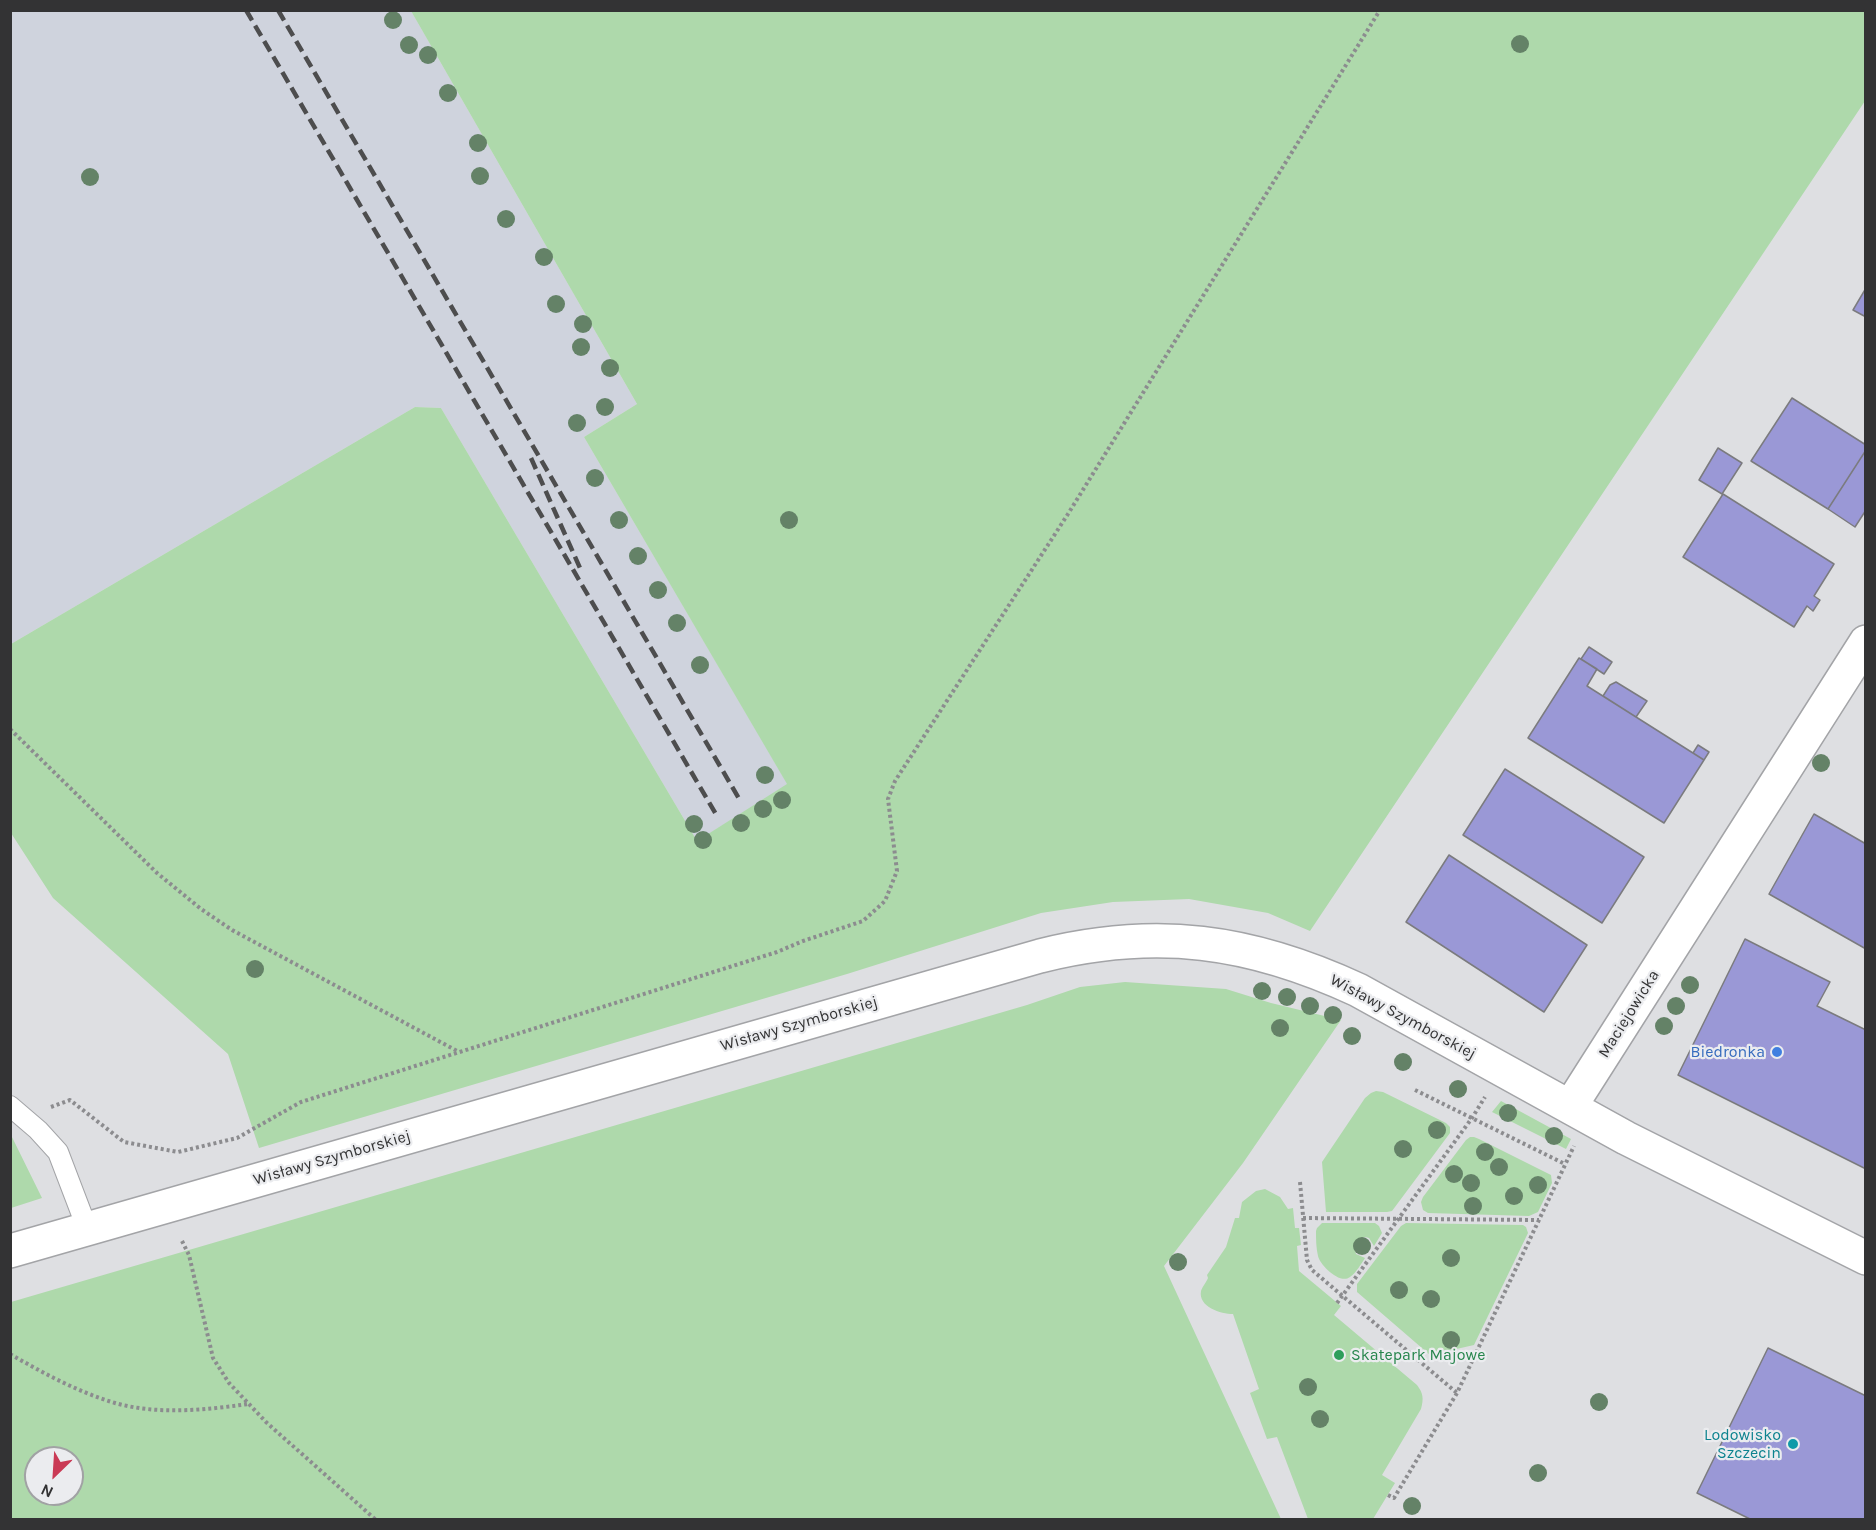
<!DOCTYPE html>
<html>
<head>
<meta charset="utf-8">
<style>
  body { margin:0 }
  #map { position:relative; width:1876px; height:1530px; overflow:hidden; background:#dedfe2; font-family:Karla,sans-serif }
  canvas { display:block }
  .frame { position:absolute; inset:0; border:12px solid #333334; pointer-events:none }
  .north { position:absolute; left:24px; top:1446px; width:60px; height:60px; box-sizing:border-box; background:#ebecef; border:2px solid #a1a2a4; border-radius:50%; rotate:205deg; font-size:16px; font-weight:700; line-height:24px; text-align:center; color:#333334 }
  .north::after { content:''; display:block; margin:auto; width:21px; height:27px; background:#ca3a55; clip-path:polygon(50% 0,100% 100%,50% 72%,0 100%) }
</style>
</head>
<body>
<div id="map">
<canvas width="1876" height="1530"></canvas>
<div class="frame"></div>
<div class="north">N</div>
</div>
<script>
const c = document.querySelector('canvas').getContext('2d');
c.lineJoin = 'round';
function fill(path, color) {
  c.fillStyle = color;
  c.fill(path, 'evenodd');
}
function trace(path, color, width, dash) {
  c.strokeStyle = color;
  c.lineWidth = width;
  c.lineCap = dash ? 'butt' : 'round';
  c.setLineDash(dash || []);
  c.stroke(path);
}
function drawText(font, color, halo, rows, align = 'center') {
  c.font = font + ' Karla,sans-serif';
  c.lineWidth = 4.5;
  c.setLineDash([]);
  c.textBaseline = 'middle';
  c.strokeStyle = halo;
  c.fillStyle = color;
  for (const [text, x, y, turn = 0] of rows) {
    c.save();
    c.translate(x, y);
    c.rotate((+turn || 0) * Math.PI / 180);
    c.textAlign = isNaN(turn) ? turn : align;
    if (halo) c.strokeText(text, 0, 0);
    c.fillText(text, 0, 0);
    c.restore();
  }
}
const built = new Path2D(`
  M 10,11 L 411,11 L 637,404 L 584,437 L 788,785 L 697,841 L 441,408 L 415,407 L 11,644 Z`);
const green = new Path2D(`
  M 411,11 L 1865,11 L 1865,101 L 1310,931 L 1268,913 L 1189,899 L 1113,902 L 1041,913 L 847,974 L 259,1148 L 228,1054 L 53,898 L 11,833 L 11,644 L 415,407 L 441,408 L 697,841 L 787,784 L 584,437 L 637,404 Z
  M 1125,982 L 1226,989 L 1271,1003 L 1341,1020 L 1243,1163 L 1164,1266 L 1281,1519 L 11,1519 L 11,1302 L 1027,1005 L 1080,987 ZM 36,1458 L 72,1458 L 72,1494 L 36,1494 Z
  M 1376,1091 L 1383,1092 L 1446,1123 L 1450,1127 L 1450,1133 L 1392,1211 L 1387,1212 L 1326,1212 L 1322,1162 L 1365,1098 L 1371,1093 Z
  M 1501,1101 L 1571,1139 L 1566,1149 L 1492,1112 Z
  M 10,1133 L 42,1198 L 11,1208 L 10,1208 Z
  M 1470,1137 L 1474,1137 L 1479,1139 L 1551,1175 L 1552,1183 L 1538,1212 L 1529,1216 L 1428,1213 L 1423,1210 L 1421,1202 L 1423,1197 L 1466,1140 Z
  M 1265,1189 L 1280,1197 L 1288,1209 L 1293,1208 L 1295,1228 L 1299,1228 L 1301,1245 L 1297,1246 L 1299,1271 L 1341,1306 L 1334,1315 L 1417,1385 C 1423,1393 1424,1398 1421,1409 L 1382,1475 L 1395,1483 L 1373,1519 L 1308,1519 L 1277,1437 L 1267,1439 L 1250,1393 L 1259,1389 L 1233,1314 C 1221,1314 1198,1307 1201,1291 C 1202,1287 1207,1281 1208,1278 L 1207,1275 L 1226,1247 L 1235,1218 L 1239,1218 L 1242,1202 L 1256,1191 Z
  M 1322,1223 L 1375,1223 L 1379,1226 L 1382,1233 L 1374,1246 L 1369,1238 L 1365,1237 L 1356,1241 L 1354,1247 L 1356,1254 L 1365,1258 C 1361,1264 1356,1273 1350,1277 C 1340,1285 1320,1265 1318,1256 C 1316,1248 1316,1239 1316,1231 L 1317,1228 Z
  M 1406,1223 L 1523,1225 L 1526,1227 L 1528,1233 L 1474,1345 L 1430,1355 L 1357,1292 L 1357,1284 L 1401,1226 Z`);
const building = new Path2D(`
  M 1866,288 L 1866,317 L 1853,310 Z
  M 1792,398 L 1866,445 L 1866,450 L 1828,509 L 1751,461 Z
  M 1718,448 L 1742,463 L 1722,494 L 1699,480 Z
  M 1866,450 L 1866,510 L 1855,527 L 1828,509 Z
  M 1723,494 L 1834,564 L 1814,596 L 1820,600 L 1813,611 L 1807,606 L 1794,627 L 1683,557 Z
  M 1589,647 L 1612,662 L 1604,674 L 1581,659 Z
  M 1579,658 L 1597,669 L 1587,686 L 1704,760 L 1664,823 L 1528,738 Z
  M 1616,682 L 1647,701 L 1636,717 L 1603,696 L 1610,685 Z
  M 1698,745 L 1709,752 L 1704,760 L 1693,753 Z
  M 1505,769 L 1644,857 L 1602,923 L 1463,835 Z
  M 1814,814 L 1866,844 L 1866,949 L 1769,894 Z
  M 1449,855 L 1587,945 L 1544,1012 L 1406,922 Z
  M 1745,939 L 1830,982 L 1817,1006 L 1866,1030 L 1866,1169 L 1678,1075 Z
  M 1768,1348 L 1866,1396 L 1866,1520 L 1752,1520 L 1697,1493 Z`);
const path = new Path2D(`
  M 10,729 L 157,873 L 201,909 L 232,930 L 459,1052
  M 1415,1090 L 1565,1164
  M 51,1107 L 70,1100 L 124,1142 L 178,1152 L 237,1138 L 301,1102 L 777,952 L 803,941 L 863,921 L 885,901 L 897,871 L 888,799 L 895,781 L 1068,514 L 1380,10
  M 1300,1182 L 1307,1260 L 1312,1270 L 1457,1393
  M 1303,1218 L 1539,1220
  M 182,1241 L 189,1255 L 213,1358 L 229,1383 L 266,1422 L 376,1520
  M 1337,1303 L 1472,1118 L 1485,1097
  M 10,1354 C 43,1373 78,1392 115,1403 C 157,1415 206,1410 248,1404
  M 1388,1495 L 1394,1498 L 1457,1393 L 1574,1146`);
const lane = new Path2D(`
  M 10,1106 L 38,1130 L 58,1152 L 87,1228`);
const street = new Path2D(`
  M 1570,1107 L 1866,642
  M 10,1251 L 1040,956 C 1156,927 1250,940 1358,990 L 1626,1138 L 1866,1258`);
const rail = new Path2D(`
  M 246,10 L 717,816
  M 278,10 L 741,802
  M 531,458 L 580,568`);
const trees = [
  [393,20],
  [1520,44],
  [409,45],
  [428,55],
  [448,93],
  [478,143],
  [480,176],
  [90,177],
  [506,219],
  [544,257],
  [556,304],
  [583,324],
  [581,347],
  [610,368],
  [605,407],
  [577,423],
  [595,478],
  [619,520],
  [789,520],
  [638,556],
  [658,590],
  [677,623],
  [700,665],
  [1821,763],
  [765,775],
  [782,800],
  [763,809],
  [741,823],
  [694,824],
  [703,840],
  [255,969],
  [1690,985],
  [1262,991],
  [1287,997],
  [1310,1006],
  [1676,1006],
  [1333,1015],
  [1664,1026],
  [1280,1028],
  [1352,1036],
  [1403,1062],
  [1458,1089],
  [1508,1113],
  [1437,1130],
  [1554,1136],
  [1403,1149],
  [1485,1152],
  [1499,1167],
  [1454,1174],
  [1471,1183],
  [1538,1185],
  [1514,1196],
  [1473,1206],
  [1362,1246],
  [1451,1258],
  [1178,1262],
  [1399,1290],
  [1431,1299],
  [1451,1340],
  [1308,1387],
  [1599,1402],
  [1320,1419],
  [1538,1473],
  [1412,1506]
];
const markers = [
  [1777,1052,6,"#3f7fe0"],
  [1339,1355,6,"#2e9e5b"],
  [1793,1444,6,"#0f9aa8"]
];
const streetNames = [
  ["Maciejowicka",1629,1014,-58],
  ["Wisławy Szymborskiej",1403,1017,28],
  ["Wisławy Szymborskiej",799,1024,-16],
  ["Wisławy Szymborskiej",332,1158,-16]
];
const shopNames = [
  ["Biedronka",1765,1052]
];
const leisureNames = [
  ["Skatepark Majowe",1351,1355]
];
const cultureNames = [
  ["Lodowisko",1781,1435],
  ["Szczecin",1781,1453]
];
fill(built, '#cfd3dd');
fill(green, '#aed9ab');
fill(building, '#9a98d6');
trace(building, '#7b7b7e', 1.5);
trace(lane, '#a3a4a7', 22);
trace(street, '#a3a4a7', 36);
trace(path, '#8c8c8f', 4, [3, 3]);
trace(lane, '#fff', 20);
trace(street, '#fff', 33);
trace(rail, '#4d4d4e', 4.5, [12, 6]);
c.fillStyle = '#648267';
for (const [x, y] of trees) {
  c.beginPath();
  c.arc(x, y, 9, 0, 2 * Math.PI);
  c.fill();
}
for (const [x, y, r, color] of markers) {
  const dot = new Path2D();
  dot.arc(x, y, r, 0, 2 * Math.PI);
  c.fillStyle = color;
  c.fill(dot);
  trace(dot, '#ebecef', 2);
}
drawText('16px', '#333334', '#ebecef', streetNames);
drawText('16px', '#366cbe', '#ebecef', shopNames, 'right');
drawText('16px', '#27864d', '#ebecef', leisureNames, 'left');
drawText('16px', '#0d838f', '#ebecef', cultureNames, 'right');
</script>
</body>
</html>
